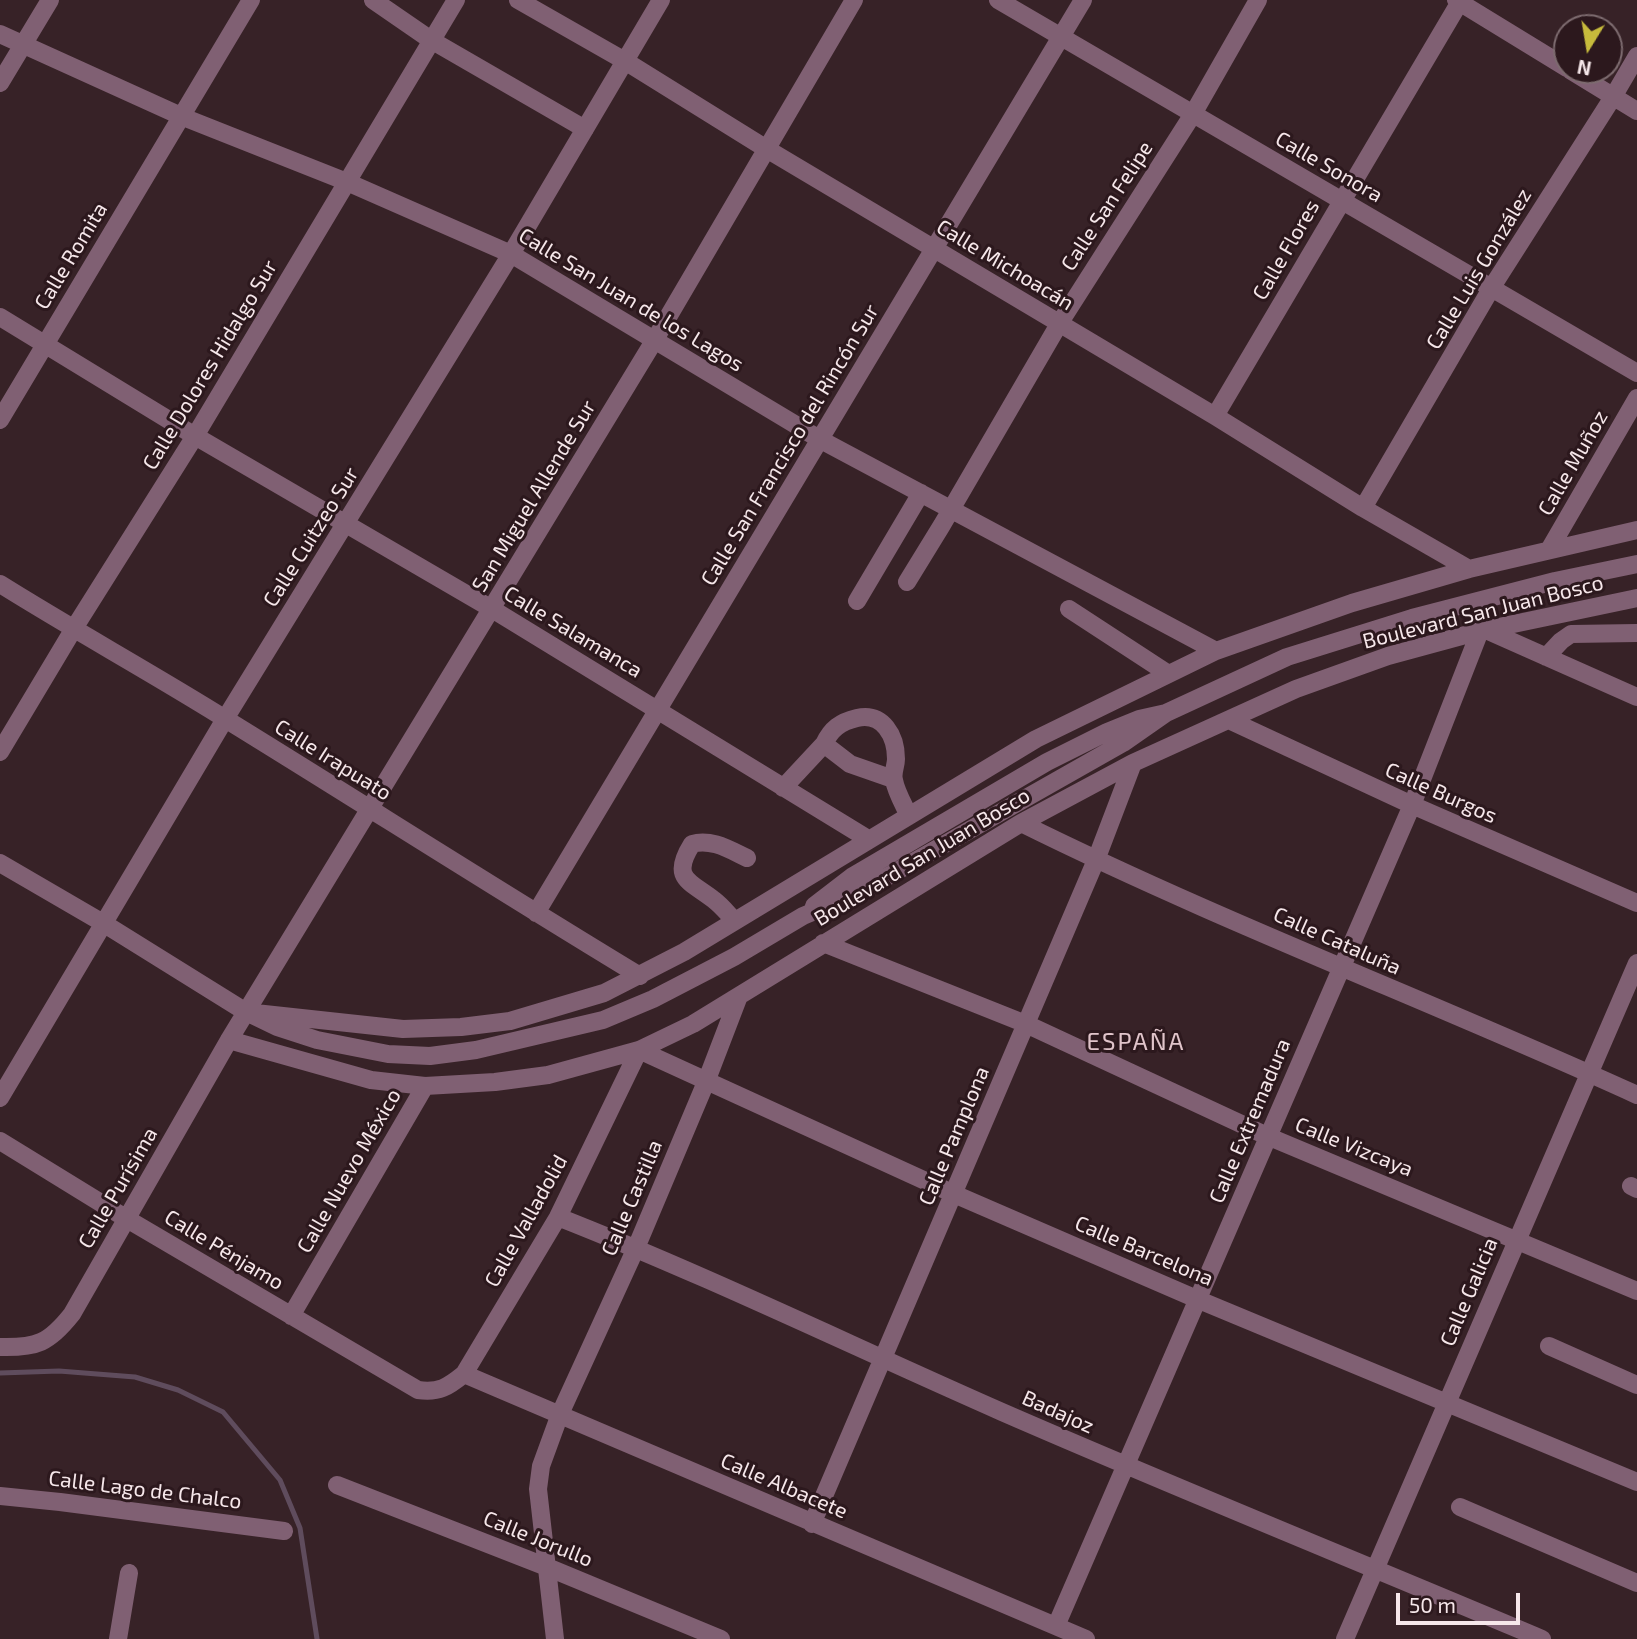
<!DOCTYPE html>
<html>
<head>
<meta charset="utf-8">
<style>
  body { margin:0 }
  #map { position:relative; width:1637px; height:1639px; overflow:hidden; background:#372227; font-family:"Exo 2",sans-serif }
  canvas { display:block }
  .north { position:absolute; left:1553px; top:14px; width:70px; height:70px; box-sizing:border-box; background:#2c181d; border:2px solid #7d6b6f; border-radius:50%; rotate:191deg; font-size:19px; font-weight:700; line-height:28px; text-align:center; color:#f6e7ea }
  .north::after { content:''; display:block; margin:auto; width:24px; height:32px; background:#c7bb3c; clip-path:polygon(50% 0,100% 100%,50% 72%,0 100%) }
  .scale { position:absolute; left:1396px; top:1593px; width:124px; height:32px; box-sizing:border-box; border:4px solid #f6e7ea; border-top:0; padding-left:9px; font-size:21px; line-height:24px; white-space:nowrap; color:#f6e7ea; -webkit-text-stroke:5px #2c181d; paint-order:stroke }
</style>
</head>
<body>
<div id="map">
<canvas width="1637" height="1639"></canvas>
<div class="north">N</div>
<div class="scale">50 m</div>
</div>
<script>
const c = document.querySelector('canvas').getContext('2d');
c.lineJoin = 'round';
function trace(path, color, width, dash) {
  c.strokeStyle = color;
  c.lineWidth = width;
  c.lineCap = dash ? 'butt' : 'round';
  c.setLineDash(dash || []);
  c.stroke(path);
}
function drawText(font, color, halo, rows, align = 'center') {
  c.font = font + ' "Exo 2",sans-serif';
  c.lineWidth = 6;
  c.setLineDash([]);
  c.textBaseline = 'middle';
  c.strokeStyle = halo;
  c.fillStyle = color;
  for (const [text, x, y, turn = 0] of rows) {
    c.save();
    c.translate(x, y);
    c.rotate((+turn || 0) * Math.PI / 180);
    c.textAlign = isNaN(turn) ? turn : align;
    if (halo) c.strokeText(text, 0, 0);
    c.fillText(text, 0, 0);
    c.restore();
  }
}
const stream = new Path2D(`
  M 0,1373 L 59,1371 L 135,1377 L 178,1390 L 223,1412 L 280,1480 L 300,1528 L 317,1639`);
const minor = new Path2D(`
  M 373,0 L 431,40 L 585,129
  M 518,0 L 625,61 L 765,148 L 1215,416 L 1363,508 L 1469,569
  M 998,0 L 1637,373
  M 1456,0 L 1567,68
  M 0,34 L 183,117 L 347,182 L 511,254 L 821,440 L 1216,651
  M 1570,70 L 1637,111
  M 0,83 L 50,0
  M 0,317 L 195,436 L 492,609 L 868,839
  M 1215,416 L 1461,0
  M 0,420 L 251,0
  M 1363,508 L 1492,287 L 1613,97 L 1637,56
  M 1549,550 L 1637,398
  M 907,582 L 942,525 L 1059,324 L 1193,114 L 1258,0
  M 0,584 C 75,631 152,673 227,720 C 365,805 501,892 640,976
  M 857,601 L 921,493
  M 1069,609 L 1167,673
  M 1486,630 L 1637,697
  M 1546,657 L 1561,641 L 1571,634 L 1637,633
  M 1229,720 L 1412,805 L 1637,903
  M 0,752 L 73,630 L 195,436 L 456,0
  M 893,779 L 850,764 L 824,744 C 831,729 840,722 857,718 C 883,712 896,736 896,759 C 896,766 892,773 894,780 C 896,792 904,805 909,816
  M 783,788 L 824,744
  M 1021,823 C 1223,923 1433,1002 1637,1095
  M 0,863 L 103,923 L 246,1012 L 277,1027 L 317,1040 L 388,1054 L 430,1056 L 476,1050 L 603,1020 L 653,999 L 734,957 L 803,916 L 862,891 L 1123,743 L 1166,713
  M 814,906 L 853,876 L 1047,762 L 1107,732 L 1139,719 L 1166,713 L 1287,657 L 1412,618 L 1555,581 L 1637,564
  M 536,913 L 1083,0
  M 734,920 C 728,914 722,906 714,900 C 690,881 670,879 692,844 C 711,838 730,850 747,858
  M 823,943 L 1026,1024 L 1267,1136 L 1637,1291
  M 246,1012 L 403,1029 L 461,1027 L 510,1021 L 604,993 L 684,952 L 1036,739 L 1216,651 L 1352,603 L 1469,569 L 1637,530
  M 229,1040 L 371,1080 L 425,1086 L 495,1082 L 548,1075 L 639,1050 L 693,1024 L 1021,823 L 1133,763 L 1296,689 L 1388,656 L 1480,631 L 1637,598
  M 0,1098 L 225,719 L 511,254 L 661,0
  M 0,1141 L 127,1219 L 418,1390 C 439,1393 448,1387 464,1374 L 558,1217 L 639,1050 L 954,1194 L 1199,1300 L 1637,1482
  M 1631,1186 L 1637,1189
  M 558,1217 C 708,1276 854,1347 1002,1412 C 1181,1490 1362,1563 1542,1639
  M 291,1316 L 425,1086
  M 1549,1346 L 1637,1385
  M 0,1347 C 37,1348 49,1343 72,1314 L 229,1040 L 654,341 L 854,0
  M 464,1374 L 1086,1639
  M 337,1485 L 547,1567 L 721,1639
  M 0,1496 L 60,1502 L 284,1531
  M 1460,1507 L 1637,1583
  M 812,1524 L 1096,860 L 1133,763
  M 1056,1626 L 1412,805 L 1480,631
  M 118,1639 L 129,1573
  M 555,1639 L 538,1489 L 541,1466 L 560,1414 L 636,1248 L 706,1082 L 739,996
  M 1345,1639 L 1637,963`);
const streetNames = [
  ["Calle Sonora",1329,167,30],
  ["Calle San Felipe",1107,206,-57],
  ["Calle Flores",1286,250,-60],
  ["Calle Romita",71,256,-59],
  ["Calle Michoacán",1005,265,31],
  ["Calle Luis González",1479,269,-59],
  ["Calle San Juan de los Lagos",631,300,31],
  ["Calle Dolores Hidalgo Sur",210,365,-59],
  ["Calle San Francisco del Rincón Sur",790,445,-59],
  ["Calle Muñoz",1573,463,-60],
  ["San Miguel Allende Sur",534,496,-59],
  ["Calle Cuitzeo Sur",311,537,-58],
  ["Boulevard San Juan Bosco",1483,612,-14],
  ["Calle Salamanca",573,632,31],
  ["Calle Irapuato",333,760,32],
  ["Calle Burgos",1441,793,24],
  ["Boulevard San Juan Bosco",922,857,-31],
  ["Calle Cataluña",1337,941,24],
  ["Calle Extremadura",1250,1121,-67],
  ["Calle Pamplona",954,1136,-67],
  ["Calle Vizcaya",1354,1147,22],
  ["Calle Nuevo México",349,1171,-60],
  ["Calle Purísima",118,1188,-60],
  ["Calle Castilla",632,1198,-67],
  ["Calle Valladolid",526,1221,-61],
  ["Calle Pénjamo",224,1250,31],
  ["Calle Barcelona",1144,1251,23],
  ["Calle Galicia",1469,1292,-67],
  ["Badajoz",1058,1412,24],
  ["Calle Albacete",784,1486,23],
  ["Calle Lago de Chalco",145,1490,7],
  ["Calle Jorullo",538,1539,22]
];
const quarterNames = [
  ["ESPAÑA",1136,1042]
];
trace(stream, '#5f4c5d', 5);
trace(minor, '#806073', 18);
drawText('21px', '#f6e7ea', '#2c181d', streetNames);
c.letterSpacing = '2px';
drawText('24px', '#e0c4ca', '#2c181d', quarterNames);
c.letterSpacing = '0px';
</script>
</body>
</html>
